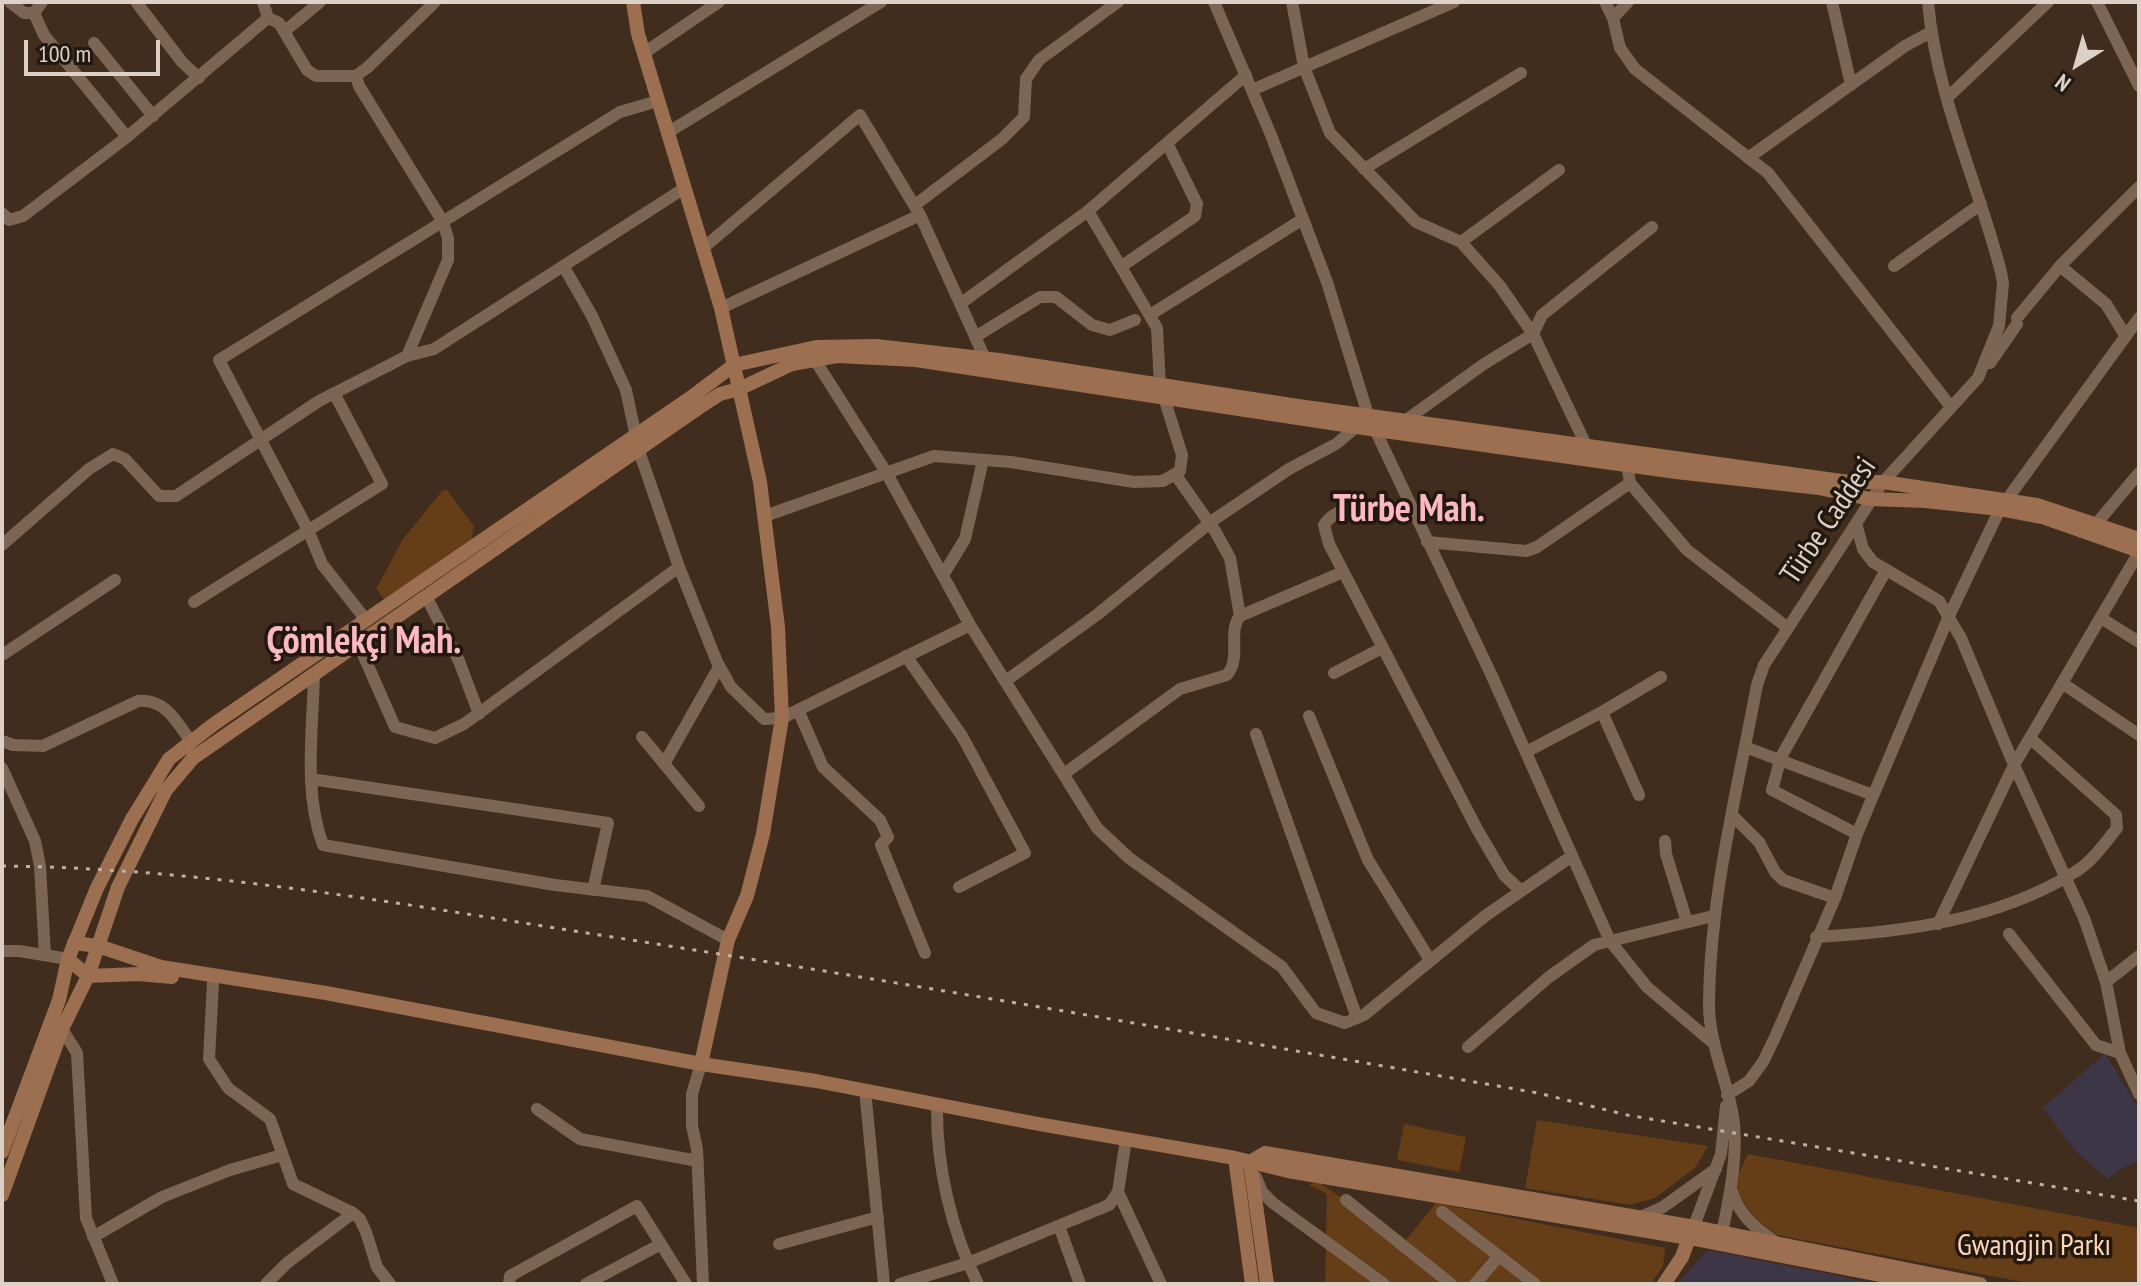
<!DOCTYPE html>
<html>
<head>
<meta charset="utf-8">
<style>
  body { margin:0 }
  #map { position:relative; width:2141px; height:1286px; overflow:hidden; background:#412d1d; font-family:"PT Sans Narrow",sans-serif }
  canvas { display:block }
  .frame { position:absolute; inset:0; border:4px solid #ddd0c6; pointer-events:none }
  .north { position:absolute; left:2037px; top:24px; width:80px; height:80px; -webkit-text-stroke:6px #211810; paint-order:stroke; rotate:217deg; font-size:22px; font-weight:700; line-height:32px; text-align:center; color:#ddd0c6 }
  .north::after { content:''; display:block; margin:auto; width:28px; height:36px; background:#ddd0c6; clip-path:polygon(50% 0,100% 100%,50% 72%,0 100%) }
  .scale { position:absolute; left:24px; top:40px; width:136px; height:36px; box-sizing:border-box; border:4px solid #ddd0c6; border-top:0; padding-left:10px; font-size:24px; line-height:28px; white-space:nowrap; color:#ddd0c6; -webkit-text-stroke:6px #211810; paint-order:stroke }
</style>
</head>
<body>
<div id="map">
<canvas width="2141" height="1286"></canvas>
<div class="frame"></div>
<div class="north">N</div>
<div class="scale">100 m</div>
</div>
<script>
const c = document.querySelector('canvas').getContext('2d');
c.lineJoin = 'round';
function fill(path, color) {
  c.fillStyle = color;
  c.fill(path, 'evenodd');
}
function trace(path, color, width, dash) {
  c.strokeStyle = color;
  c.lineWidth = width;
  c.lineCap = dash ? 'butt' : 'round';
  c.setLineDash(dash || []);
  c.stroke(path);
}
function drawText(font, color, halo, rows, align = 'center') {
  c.font = font + ' "PT Sans Narrow",sans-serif';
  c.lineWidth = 7;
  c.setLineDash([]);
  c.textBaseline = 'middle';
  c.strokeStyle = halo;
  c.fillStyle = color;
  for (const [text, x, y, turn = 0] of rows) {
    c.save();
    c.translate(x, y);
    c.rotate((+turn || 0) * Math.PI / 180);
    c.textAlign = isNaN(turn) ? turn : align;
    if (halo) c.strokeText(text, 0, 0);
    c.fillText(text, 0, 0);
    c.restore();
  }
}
const commercial = new Path2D(`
  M 2105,1053 L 2139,1109 L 2139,1161 L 2124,1167 L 2108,1179 L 2075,1151 L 2043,1108 Z
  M 1707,1250 L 1829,1274 L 1873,1284 L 1677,1284 Z`);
const green = new Path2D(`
  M 447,490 L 474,526 L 471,541 L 385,600 L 376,589 L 403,539 L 442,491 Z
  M 1537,1120 L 1708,1146 L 1695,1168 L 1655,1198 L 1630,1205 L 1525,1188 Z
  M 1404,1124 L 1466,1137 L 1459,1172 L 1397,1160 Z
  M 1748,1154 L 2139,1228 L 2139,1284 L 2034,1284 L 1777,1235 C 1761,1223 1738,1207 1737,1185 C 1736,1176 1744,1163 1748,1154 Z
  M 1317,1181 L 1405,1241 L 1436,1203 L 1665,1248 L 1663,1266 L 1651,1284 L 1325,1284 L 1327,1194 L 1309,1185 Z`);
const minor = new Path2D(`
  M 10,2 L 24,13 L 34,13
  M 42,2 L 34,13 L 44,35 L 127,137
  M 263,2 L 268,18
  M 1214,2 L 1271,135 L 1327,282 L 1368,415 L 1491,674 L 1610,941 L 1647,987 L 1713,1043
  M 1292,2 L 1304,67 L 1330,133 L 1416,222 L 1461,242 L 1500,286 L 1533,334 L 1586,445
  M 1605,2 L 1613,18 L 1620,48 L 1635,69 L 1768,173 L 1951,407
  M 1832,2 L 1851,85
  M 2097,2 L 2139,86
  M 137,3 L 182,62 L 199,78
  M 1613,18 L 1628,2
  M 285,31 L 320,2
  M 94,43 L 153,116
  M 644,53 L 719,2
  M 356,76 L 359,86 L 443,222 L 448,238 L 448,260 L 407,356
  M 1252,90 L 1454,2
  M 1947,98 L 2048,2
  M 667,133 L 881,2
  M 1748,158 L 1905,46 L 1931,32
  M 1364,169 L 1521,73
  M 915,205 L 1002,139 L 1024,117 L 1026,79 L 1039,60 L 1118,2
  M 2,213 L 9,220 L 23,216 L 127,137 L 268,18 L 279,23 L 307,70 L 316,76 L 356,76 L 368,67 L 435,2
  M 1461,242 L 1559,170
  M 702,249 L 860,115 L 920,215 L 988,365
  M 1122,266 L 1195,216 L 1197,204 L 1167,143
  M 1894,266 L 1981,204
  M 2060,266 L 2106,304 L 2125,335
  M 564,267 L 592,316 L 626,390 L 639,451 L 679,567 L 717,662 L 731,687 L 764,719 L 782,718 L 970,625
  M 960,304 L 1088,211 L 1246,75
  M 721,308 L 920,215
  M 1150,315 L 1303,219
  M 2017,318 L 2060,266 L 2139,187
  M 975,337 L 1040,297 L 1056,297 L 1092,325 L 1110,330 L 1135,320
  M 815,360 L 886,472 L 970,625 L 1097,828 L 1129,858 L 1282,967 L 1316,1013 L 1345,1023 L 1364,1015 L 1485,916 L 1572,856
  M 1990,363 L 2017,324
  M 1406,420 L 1484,364 L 1533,334 L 1542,315 L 1652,227
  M 1627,464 L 1630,483 L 1687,550 L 1788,628
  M 1175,474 L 1215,531 L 1230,558 L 1240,616
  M 1412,507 C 1385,507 1341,499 1324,525 L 1329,544 L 1477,829 L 1504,875 L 1520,890
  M 765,516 L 934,456 L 1011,462 L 1134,482 L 1163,481 L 1180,471 L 1182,455 L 1160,385 L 1157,328 L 1088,211
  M 1856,523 L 1863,549 L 1873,562 L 1939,601 L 1961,638 L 2014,765 L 2084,918 L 2106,982 L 2120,1053 L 2139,1094
  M 2097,523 L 2139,473
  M 1427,542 L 1526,551 L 1537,547 L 1630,483
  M 2,545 L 89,469 L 113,454 L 125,459 L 159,496 L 176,496 L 319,401 L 407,356 L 434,349 L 683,189
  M 943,575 L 965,539 L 983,460
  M 426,596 L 459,661 L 479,714
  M 194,602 L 382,484 L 334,393
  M 2101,618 L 2139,642
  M 366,620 L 322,564 L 308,530 L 219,360 L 620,112 L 658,101
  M 358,643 L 395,727 L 435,738 L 464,724 L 679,567
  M 2,655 L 115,580
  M 906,656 L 962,736 L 1025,853 L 959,887
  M 314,673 C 313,730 303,791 323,845 L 555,885 L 647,896 L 728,940
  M 1334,673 L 1382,648
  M 1007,680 L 1098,614 L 1212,521 L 1289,469 L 1336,444 L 1360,424
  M 2062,683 L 2139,735
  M 798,710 L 823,767 L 880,820 L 888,837 L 881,845 L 925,953
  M 1602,712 L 1661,677
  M 1309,716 L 1368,860 L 1430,960
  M 1256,734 L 1357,1018
  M 642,737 L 699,806
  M 2,741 L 13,745 L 43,746 L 138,701 C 165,698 177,722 191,742
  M 1745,747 L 1873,795
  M 1526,752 L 1602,712 L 1639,795
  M 664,764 L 719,667
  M 2,768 L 35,841 L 40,866 L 45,955
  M 1064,774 L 1180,689 L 1227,675 C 1242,657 1227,632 1240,616 L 1343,572
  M 311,779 L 608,823 L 593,890
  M 1732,815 L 1759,842 L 1775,872 L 1783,880 L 1835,898
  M 1857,834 L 1772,790 L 1781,757 L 1885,572
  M 1665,841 L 1666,854 L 1687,922
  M 1938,924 L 2014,765 L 2139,552
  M 2009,934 L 2096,1045 L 2120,1053
  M 1816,937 C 1905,932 1998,920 2075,872 C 2092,862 2105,843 2117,828 L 2116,815 L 2030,738
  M 2,951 L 19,951 L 68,959
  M 213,982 L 209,1059 L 228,1088 L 270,1119 L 293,1184 L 353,1213 L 360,1219 L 366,1232 L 377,1267 L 390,1284
  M 2106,982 L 2139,956
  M 62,1029 L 77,1053 L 86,1218 L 113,1284
  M 1468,1047 L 1549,977 L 1594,945 L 1713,916
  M 701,1064 L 692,1094 L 692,1126 L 697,1149 L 703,1284
  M 865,1090 L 884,1284
  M 1727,1095 L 1749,1081 L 1763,1062 L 1776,1035 L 1835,898 L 1857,834 L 1949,616 L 2000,509 L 2139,318
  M 937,1104 C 936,1165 951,1230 978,1284
  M 537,1109 L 580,1139 L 698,1161
  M 1256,1177 L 1262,1192 L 1273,1203 L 1384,1284
  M 1731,1189 C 1738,1214 1754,1227 1774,1241
  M 1118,1192 L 1161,1284
  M 1346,1200 L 1451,1284
  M 1442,1212 L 1535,1284
  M 1641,1217 L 1663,1207 L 1716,1169
  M 1059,1226 L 1080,1284
  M 1691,1234 L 1721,1154 L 1726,1106
  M 93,1237 L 162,1197 L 230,1170 L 282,1155
  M 1721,1238 C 1729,1200 1740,1149 1732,1111 C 1725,1075 1709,1042 1709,1004 C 1710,896 1737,792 1757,685 L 1764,665 L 1883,482 L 1978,378 L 1999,326 L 2003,283 L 2001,272 C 1978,183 1936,95 1928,2
  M 779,1244 L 878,1217
  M 266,1284 L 287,1263 L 353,1213
  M 509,1284 L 510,1276 L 637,1206 L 686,1284
  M 586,1284 L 661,1244
  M 900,1284 L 968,1263 L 1109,1205 L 1118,1192 L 1126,1139
  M 1475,1284 L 1499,1256`);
const major = new Path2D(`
  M 633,2 L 638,34 L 721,308 L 760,482 L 778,627 L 782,718 L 763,834 L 747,896 L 728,940 L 701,1064
  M 74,943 L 98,946 L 161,967 L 326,993 L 701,1064 L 816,1081 L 1033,1123 L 1235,1158 L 1288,1171 L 1689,1238 L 1927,1284
  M 68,959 L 88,976 L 138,974 L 172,977
  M 2,1152 L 59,1000 L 68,959 L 97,888 L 132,819 L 169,759 L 214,724 L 690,398 L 734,365 L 816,347 L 876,346 L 999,360 L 1298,406 L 1849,482 L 1883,482 L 2037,505 L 2139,539
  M 1235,1158 L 1252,1284
  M 1250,1162 L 1265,1153 L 1695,1227 L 1980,1284
  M 1250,1162 L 1267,1284
  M 2,1195 L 62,1029 L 88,976 L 118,887 L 166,790 L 193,758 L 697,409 L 720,394 L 739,389 L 792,364 L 837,356 L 916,360 L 1377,430 L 1676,472 L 1819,488 L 1870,499 L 1925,501 L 2000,509 L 2042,517 L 2139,551
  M 1664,1284 L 1682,1257 L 1689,1238`);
const rail = new Path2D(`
  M 2,866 C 205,868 407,905 606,936 C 918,985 1228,1039 1538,1093 L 1627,1115 L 2139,1201`);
const streetNames = [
  ["Türbe Caddesi",1829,521,-56]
];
const parkNames = [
  ["Gwangjin Parkı",2034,1246]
];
const districtNames = [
  ["Türbe Mah.",1409,510],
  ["Çömlekçi Mah.",364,642]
];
fill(commercial, '#3d3646');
fill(green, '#653d16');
trace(minor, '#7c6653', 12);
trace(major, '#9b6f4f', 14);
trace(rail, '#beb0a4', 3, [4, 8]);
drawText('30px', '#ddd0c6', '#211810', streetNames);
drawText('30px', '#fed6b5', '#211810', parkNames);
drawText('bold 38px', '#fcb8c3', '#211810', districtNames);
</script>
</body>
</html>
